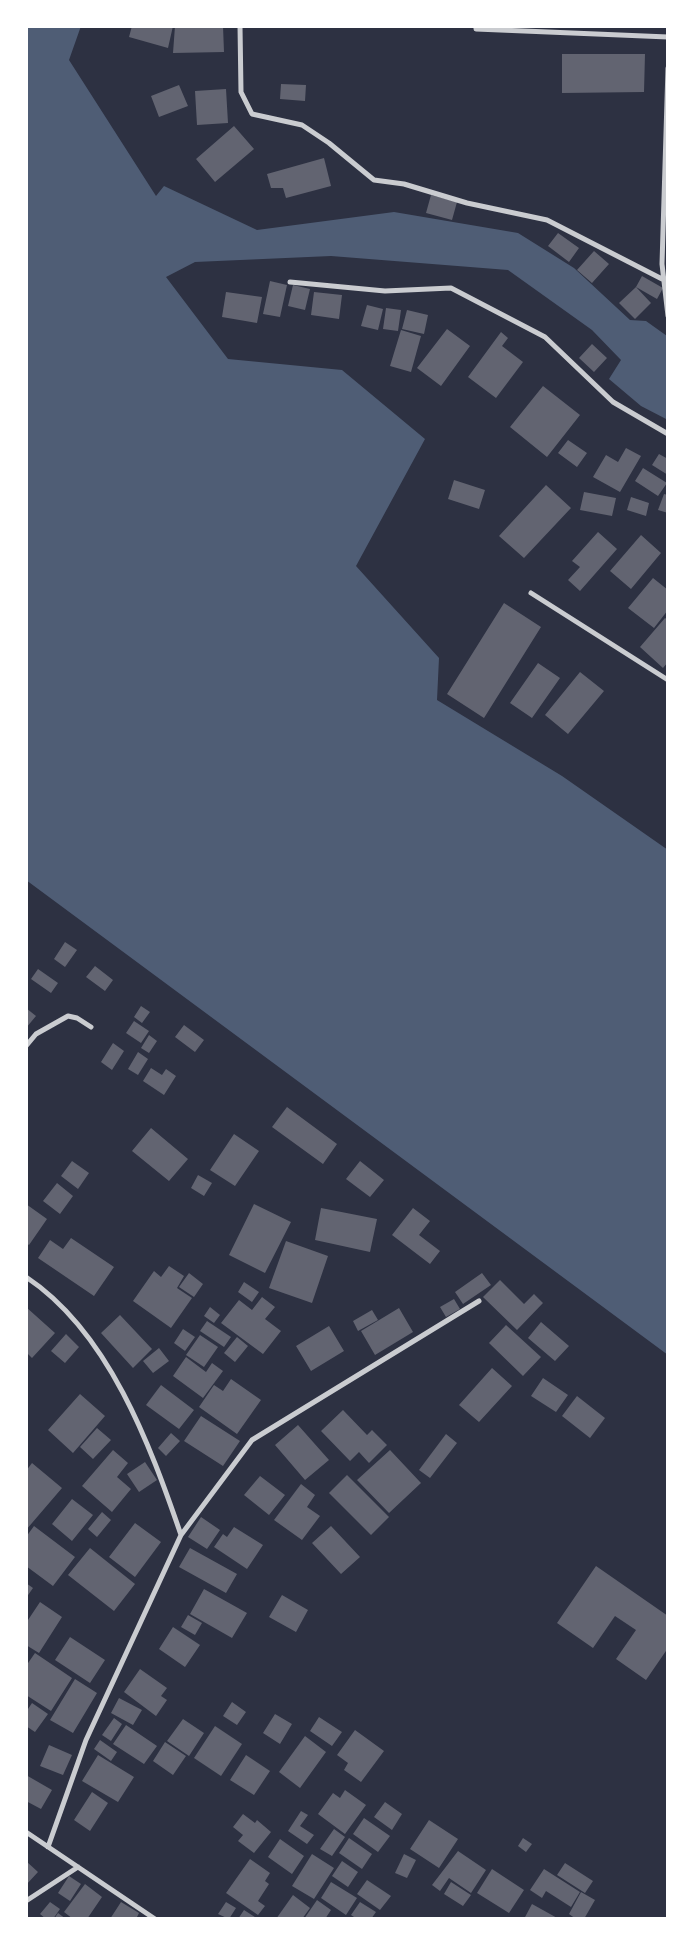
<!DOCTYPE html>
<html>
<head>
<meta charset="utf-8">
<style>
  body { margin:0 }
  #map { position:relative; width:694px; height:1945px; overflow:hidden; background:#2d3142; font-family:"PT Serif",serif }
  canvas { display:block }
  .frame { position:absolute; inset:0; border:28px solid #fff; pointer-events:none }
</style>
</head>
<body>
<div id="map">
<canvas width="694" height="1945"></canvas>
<div class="frame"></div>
</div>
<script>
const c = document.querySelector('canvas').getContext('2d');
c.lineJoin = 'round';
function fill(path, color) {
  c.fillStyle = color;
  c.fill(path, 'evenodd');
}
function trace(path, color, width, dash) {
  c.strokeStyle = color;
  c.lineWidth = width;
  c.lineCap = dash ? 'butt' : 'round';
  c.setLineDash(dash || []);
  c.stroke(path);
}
const water = new Path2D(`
  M 26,26 L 81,26 L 69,60 L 156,196 L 164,186 L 257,230 L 394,212 L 518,233 L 574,268 L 630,320 L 646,321 L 667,336 L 668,420 L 641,406 L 609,379 L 621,360 L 592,330 L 508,270 L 331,256 L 195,262 L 166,277 L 228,359 L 342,370 L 425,439 L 356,566 L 439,658 L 437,700 L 562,776 L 668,850 L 668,1355 L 26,880 Z`);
const building = new Path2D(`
  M 132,26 L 173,26 L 168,48 L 129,37 Z
  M 175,26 L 223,26 L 224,52 L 173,53 Z
  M 562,54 L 645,54 L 644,92 L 562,93 Z
  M 281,84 L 306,85 L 305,101 L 280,99 Z
  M 179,85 L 188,106 L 159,117 L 151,96 Z
  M 226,89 L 228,123 L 197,125 L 195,91 Z
  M 234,126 L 254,149 L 215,182 L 196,159 Z
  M 324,158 L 331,186 L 286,198 L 283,188 L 271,188 L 267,174 Z
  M 431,195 L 457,202 L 452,220 L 426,213 Z
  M 558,233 L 579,248 L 569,262 L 548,246 Z
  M 594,251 L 609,264 L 592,283 L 577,270 Z
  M 642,276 L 663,288 L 657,299 L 636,287 Z
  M 270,281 L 287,285 L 280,317 L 263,314 Z
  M 293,285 L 310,289 L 305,310 L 288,306 Z
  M 636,287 L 651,303 L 635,319 L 619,303 Z
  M 226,292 L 262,297 L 257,323 L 222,317 Z
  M 314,292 L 342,295 L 339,319 L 311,315 Z
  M 367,305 L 383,309 L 378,330 L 361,326 Z
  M 386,308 L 401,310 L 398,331 L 383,329 Z
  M 407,310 L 428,315 L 424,334 L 402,329 Z
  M 447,329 L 470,346 L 441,386 L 417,368 Z
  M 401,330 L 421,336 L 411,372 L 390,366 Z
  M 501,332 L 508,338 L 502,346 L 523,362 L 496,398 L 468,377 Z
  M 592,344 L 607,358 L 594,372 L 579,358 Z
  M 543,386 L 580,415 L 547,457 L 510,427 Z
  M 568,440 L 587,453 L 577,467 L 558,453 Z
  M 626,448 L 641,456 L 620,492 L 593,477 L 606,455 L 618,462 Z
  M 659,454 L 668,459 L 668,475 L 652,465 Z
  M 643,468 L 667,483 L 658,496 L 635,481 Z
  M 454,480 L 485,490 L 479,509 L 448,499 Z
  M 546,485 L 571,508 L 524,558 L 499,536 Z
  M 584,492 L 616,498 L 612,516 L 580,510 Z
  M 664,494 L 668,495 L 668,513 L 658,510 Z
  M 631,497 L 649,503 L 646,516 L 627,510 Z
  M 598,532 L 617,549 L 580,591 L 568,580 L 580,567 L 572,561 Z
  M 641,535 L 661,553 L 631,589 L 610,571 Z
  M 653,578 L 668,590 L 668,610 L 654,628 L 628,608 Z
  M 504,603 L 541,627 L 484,718 L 447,694 Z
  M 665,618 L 668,620 L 668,662 L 663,668 L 640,647 Z
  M 538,663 L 560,678 L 532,718 L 510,703 Z
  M 580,672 L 604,691 L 568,734 L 545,715 Z
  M 65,942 L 77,950 L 65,967 L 54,959 Z
  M 95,966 L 113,980 L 105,991 L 86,977 Z
  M 38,969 L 58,983 L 51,993 L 31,979 Z
  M 141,1006 L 150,1012 L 142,1023 L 134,1017 Z
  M 26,1008 L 36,1016 L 26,1028 Z
  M 134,1021 L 149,1031 L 141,1043 L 126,1033 Z
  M 184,1025 L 204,1040 L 195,1052 L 175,1037 Z
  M 149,1035 L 157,1041 L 149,1053 L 141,1048 Z
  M 113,1043 L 124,1051 L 112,1070 L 101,1062 Z
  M 138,1052 L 148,1059 L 138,1075 L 128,1069 Z
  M 151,1068 L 162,1075 L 166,1069 L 176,1076 L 164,1095 L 143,1081 Z
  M 287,1107 L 337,1144 L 323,1164 L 272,1127 Z
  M 151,1128 L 188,1159 L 169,1181 L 132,1151 Z
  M 234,1134 L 259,1151 L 235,1186 L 210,1170 Z
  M 72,1161 L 89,1173 L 78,1189 L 61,1176 Z
  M 360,1161 L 384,1180 L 370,1197 L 346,1179 Z
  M 198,1175 L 212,1183 L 204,1196 L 191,1188 Z
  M 57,1183 L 73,1196 L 60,1214 L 43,1201 Z
  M 26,1204 L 47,1219 L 29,1245 L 26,1243 Z
  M 254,1204 L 291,1222 L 265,1273 L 229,1255 Z
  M 321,1208 L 377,1219 L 370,1252 L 315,1240 Z
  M 413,1208 L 430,1221 L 419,1235 L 440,1251 L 430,1264 L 392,1235 Z
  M 71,1238 L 114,1267 L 94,1296 L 38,1258 L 50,1240 L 63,1249 Z
  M 286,1241 L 328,1256 L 312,1303 L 269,1288 Z
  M 169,1266 L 184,1276 L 177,1288 L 192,1298 L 171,1328 L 133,1301 L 154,1271 L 161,1277 Z
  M 189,1273 L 203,1284 L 194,1297 L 179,1287 Z
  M 482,1273 L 491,1285 L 463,1304 L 455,1292 Z
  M 500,1280 L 524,1304 L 534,1294 L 543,1303 L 517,1330 L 483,1297 Z
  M 244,1282 L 259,1292 L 252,1302 L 238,1292 Z
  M 262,1297 L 275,1307 L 265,1319 L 281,1331 L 263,1354 L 221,1323 L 239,1300 L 252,1310 Z
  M 454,1299 L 460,1309 L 446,1317 L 440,1307 Z
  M 26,1307 L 55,1333 L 32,1358 L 26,1352 Z
  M 210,1307 L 220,1315 L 214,1323 L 204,1316 Z
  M 399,1308 L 413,1332 L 375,1355 L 361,1331 Z
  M 372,1310 L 378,1320 L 358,1331 L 353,1321 Z
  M 120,1315 L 152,1349 L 133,1368 L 101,1333 Z
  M 207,1321 L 231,1337 L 224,1347 L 200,1331 Z
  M 541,1322 L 569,1346 L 555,1361 L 528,1338 Z
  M 506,1325 L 541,1357 L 523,1376 L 489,1343 Z
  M 329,1326 L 344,1351 L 311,1371 L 296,1346 Z
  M 183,1329 L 195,1337 L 185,1351 L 174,1343 Z
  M 66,1334 L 79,1347 L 65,1363 L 51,1351 Z
  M 200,1335 L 218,1347 L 204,1367 L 186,1355 Z
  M 237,1337 L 248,1346 L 235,1362 L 224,1353 Z
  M 159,1348 L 169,1361 L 153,1373 L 143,1361 Z
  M 186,1357 L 206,1372 L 212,1363 L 223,1371 L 203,1398 L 173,1376 Z
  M 492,1368 L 512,1386 L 479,1422 L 459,1405 Z
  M 543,1378 L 568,1395 L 556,1412 L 531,1396 Z
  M 231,1379 L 261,1400 L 237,1434 L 199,1407 L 214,1385 L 223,1391 Z
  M 161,1385 L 194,1410 L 179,1429 L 146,1405 Z
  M 80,1394 L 105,1416 L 73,1453 L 48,1430 Z
  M 577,1396 L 605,1418 L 590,1438 L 562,1416 Z
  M 343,1410 L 367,1435 L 372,1430 L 387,1445 L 369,1463 L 359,1452 L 350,1461 L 321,1431 Z
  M 201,1416 L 240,1441 L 223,1466 L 184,1441 Z
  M 298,1425 L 329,1460 L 305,1480 L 275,1445 Z
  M 97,1428 L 111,1440 L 93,1459 L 80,1447 Z
  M 171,1433 L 180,1441 L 166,1456 L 158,1448 Z
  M 446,1434 L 457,1443 L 430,1478 L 419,1470 Z
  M 113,1450 L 128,1463 L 117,1477 L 131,1489 L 112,1512 L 82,1486 Z
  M 390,1450 L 421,1483 L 389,1513 L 357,1480 Z
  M 145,1462 L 157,1480 L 139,1492 L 127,1474 Z
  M 32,1463 L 62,1488 L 26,1530 L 26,1471 Z
  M 347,1475 L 389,1517 L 371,1535 L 329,1493 Z
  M 260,1476 L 285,1495 L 269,1515 L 244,1495 Z
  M 301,1484 L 315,1495 L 307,1507 L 320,1516 L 302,1540 L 274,1520 Z
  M 72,1499 L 93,1515 L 72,1541 L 52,1524 Z
  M 102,1512 L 111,1520 L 97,1537 L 88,1529 Z
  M 201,1517 L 220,1530 L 207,1549 L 188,1537 Z
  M 135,1523 L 161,1542 L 135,1577 L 109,1557 Z
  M 34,1526 L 75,1557 L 53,1586 L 26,1566 L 26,1537 Z
  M 331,1526 L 360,1557 L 341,1574 L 312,1543 Z
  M 234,1527 L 263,1545 L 247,1569 L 214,1547 L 223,1534 L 227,1537 Z
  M 90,1548 L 135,1584 L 114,1611 L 68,1575 Z
  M 190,1548 L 237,1574 L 226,1593 L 179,1567 Z
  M 596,1566 L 668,1616 L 668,1648 L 646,1680 L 616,1659 L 636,1630 L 615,1616 L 593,1648 L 557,1623 Z
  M 26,1583 L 33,1588 L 26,1598 Z
  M 204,1589 L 247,1613 L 232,1638 L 190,1614 Z
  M 282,1595 L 308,1610 L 296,1632 L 269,1617 Z
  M 40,1602 L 62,1617 L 39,1653 L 26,1645 L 26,1623 Z
  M 188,1615 L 202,1623 L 195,1635 L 181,1627 Z
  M 173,1627 L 200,1645 L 185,1667 L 159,1649 Z
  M 70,1637 L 105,1660 L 90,1683 L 55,1660 Z
  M 35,1653 L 72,1678 L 51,1711 L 26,1695 L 26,1666 Z
  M 140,1669 L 167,1688 L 161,1696 L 167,1700 L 156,1716 L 124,1692 Z
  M 75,1679 L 97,1693 L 73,1733 L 50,1720 Z
  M 119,1698 L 142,1710 L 133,1725 L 111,1713 Z
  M 232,1702 L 246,1712 L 237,1725 L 223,1716 Z
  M 32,1703 L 48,1714 L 35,1732 L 26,1726 L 26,1712 Z
  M 275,1714 L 292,1724 L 280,1744 L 263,1733 Z
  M 319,1717 L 342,1732 L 332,1746 L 310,1731 Z
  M 114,1718 L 122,1724 L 111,1741 L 102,1735 Z
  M 183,1719 L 204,1733 L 189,1756 L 167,1741 Z
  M 126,1725 L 157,1746 L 144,1764 L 113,1744 Z
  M 215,1726 L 242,1744 L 221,1776 L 194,1758 Z
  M 355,1730 L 384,1751 L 361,1782 L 344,1770 L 348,1763 L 337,1755 Z
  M 305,1736 L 326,1752 L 300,1788 L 279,1772 Z
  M 100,1740 L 117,1752 L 111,1761 L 94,1749 Z
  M 165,1742 L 186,1756 L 173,1775 L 153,1761 Z
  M 49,1745 L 72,1755 L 63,1775 L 40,1766 Z
  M 98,1755 L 134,1777 L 118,1802 L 82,1781 Z
  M 246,1755 L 270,1771 L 254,1795 L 230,1780 Z
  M 26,1775 L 52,1790 L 41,1809 L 26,1801 Z
  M 345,1790 L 366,1805 L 345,1834 L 318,1814 L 333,1793 L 340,1798 Z
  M 92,1792 L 108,1803 L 90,1831 L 74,1820 Z
  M 385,1802 L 402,1814 L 392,1830 L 374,1817 Z
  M 301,1811 L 308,1815 L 300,1826 L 314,1835 L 307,1844 L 288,1831 Z
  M 243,1814 L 255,1823 L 257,1820 L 271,1832 L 254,1853 L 238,1841 L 243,1835 L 233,1827 Z
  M 364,1818 L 390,1836 L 378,1852 L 353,1834 Z
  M 429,1820 L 458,1839 L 439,1868 L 410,1849 Z
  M 334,1829 L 345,1837 L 332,1856 L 320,1849 Z
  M 349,1838 L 372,1854 L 362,1869 L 339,1853 Z
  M 523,1838 L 532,1844 L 526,1852 L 518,1846 Z
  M 280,1839 L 304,1856 L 292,1874 L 268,1857 Z
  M 458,1851 L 486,1870 L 471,1893 L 449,1878 L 440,1891 L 432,1885 Z
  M 312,1854 L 334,1868 L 314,1899 L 292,1886 Z
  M 404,1854 L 416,1860 L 407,1878 L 395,1873 Z
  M 250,1859 L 270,1873 L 265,1881 L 269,1884 L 258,1901 L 265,1906 L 258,1915 L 226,1893 Z
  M 26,1861 L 38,1872 L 26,1885 Z
  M 342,1861 L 358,1872 L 348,1887 L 332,1876 Z
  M 565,1863 L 593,1881 L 585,1893 L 557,1875 Z
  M 492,1869 L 524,1890 L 509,1913 L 477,1893 Z
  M 544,1869 L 580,1892 L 571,1907 L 546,1891 L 542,1898 L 530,1890 Z
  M 69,1876 L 81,1884 L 70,1901 L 58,1893 Z
  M 367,1880 L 391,1896 L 380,1910 L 357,1894 Z
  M 331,1882 L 357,1898 L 346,1915 L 321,1898 Z
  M 451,1882 L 471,1895 L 463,1906 L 444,1894 Z
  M 85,1884 L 102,1897 L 87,1919 L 73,1919 L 64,1912 Z
  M 581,1892 L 595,1900 L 584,1919 L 576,1919 L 569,1914 Z
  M 293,1895 L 310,1908 L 302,1919 L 276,1919 Z
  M 317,1900 L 331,1910 L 325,1919 L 304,1919 Z
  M 50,1902 L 60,1909 L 53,1919 L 46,1919 L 40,1914 Z
  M 121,1902 L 139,1913 L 136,1919 L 110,1919 Z
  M 226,1902 L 236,1908 L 229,1919 L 218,1914 Z
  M 360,1902 L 376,1912 L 371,1919 L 357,1919 L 351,1915 Z
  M 532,1904 L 559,1919 L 524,1919 Z
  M 244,1910 L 258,1919 L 238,1919 Z
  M 58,1913 L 66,1919 L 54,1919 Z`);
const minor = new Path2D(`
  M 240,26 L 241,92 L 252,114 L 302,125 L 329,143 L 374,180 L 404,184 L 467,203 L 547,220 L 664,280
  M 476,26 L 476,29 L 668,37
  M 668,68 L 662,264 L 668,316
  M 290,282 L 385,291 L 451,288 L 545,337 L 613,402 L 668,434
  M 531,593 L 668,680
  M 26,1046 L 36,1034 L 68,1016 L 77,1018 L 91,1027
  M 26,1277 C 109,1332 150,1445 181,1535 L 86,1740 L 48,1847
  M 181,1535 L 252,1440 L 479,1301
  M 26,1832 L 155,1919
  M 26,1901 L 78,1867`);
fill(water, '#4f5d75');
fill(building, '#626471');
trace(minor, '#caccd0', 5);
</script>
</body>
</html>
